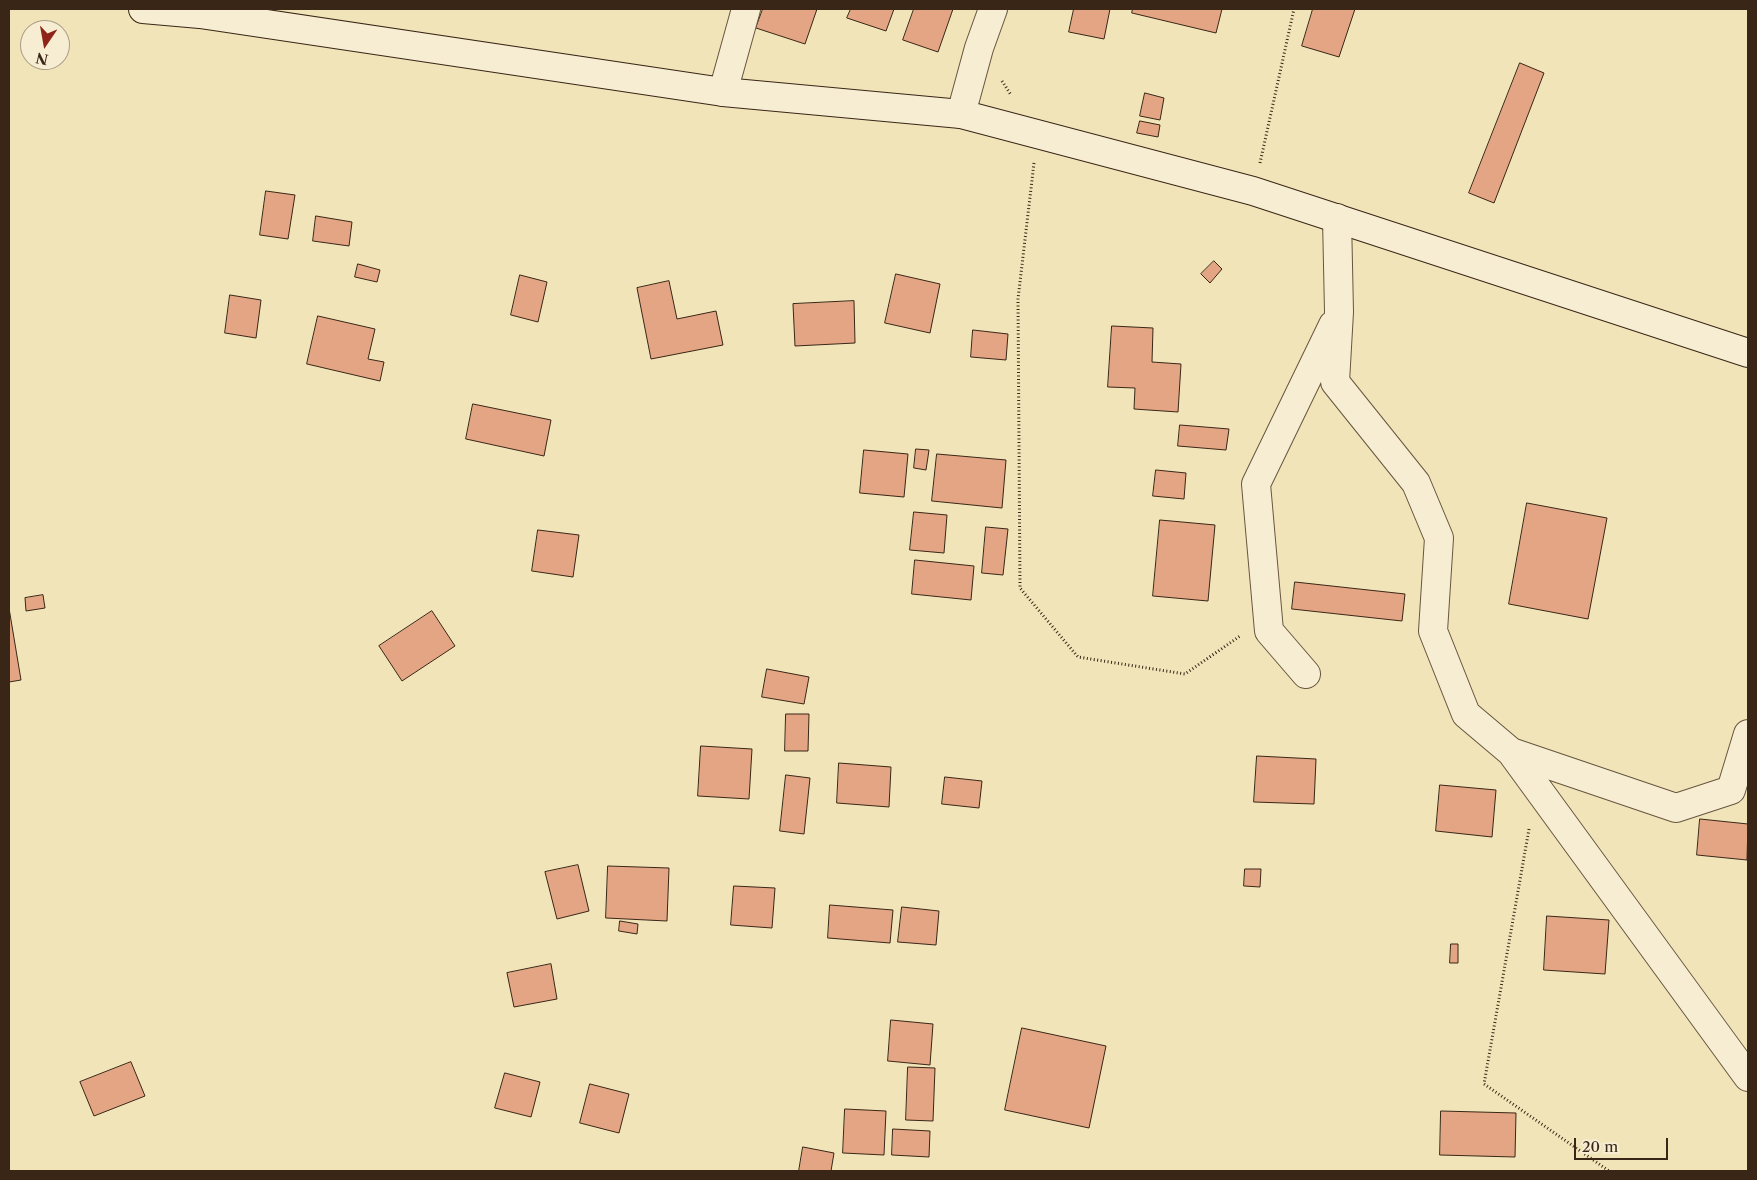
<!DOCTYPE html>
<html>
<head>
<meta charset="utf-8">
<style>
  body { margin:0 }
  #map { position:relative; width:1757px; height:1180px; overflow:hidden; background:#f1e4b9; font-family:"Libre Caslon Text",serif }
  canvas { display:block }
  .frame { position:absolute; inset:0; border:10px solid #392616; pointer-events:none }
  .north { position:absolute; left:20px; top:20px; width:50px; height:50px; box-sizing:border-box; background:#f6edd2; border:1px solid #aa9d87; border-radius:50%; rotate:192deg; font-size:14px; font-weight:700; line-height:20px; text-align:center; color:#392616 }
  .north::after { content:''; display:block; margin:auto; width:18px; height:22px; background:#8f2418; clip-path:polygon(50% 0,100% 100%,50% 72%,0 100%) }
  .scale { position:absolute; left:1574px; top:1138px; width:94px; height:22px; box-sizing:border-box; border:2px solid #392616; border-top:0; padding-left:6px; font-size:15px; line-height:18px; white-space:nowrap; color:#392616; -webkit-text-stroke:4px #f6edd2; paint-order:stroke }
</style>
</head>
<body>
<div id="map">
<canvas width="1757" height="1180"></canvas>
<div class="frame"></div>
<div class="north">N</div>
<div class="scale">20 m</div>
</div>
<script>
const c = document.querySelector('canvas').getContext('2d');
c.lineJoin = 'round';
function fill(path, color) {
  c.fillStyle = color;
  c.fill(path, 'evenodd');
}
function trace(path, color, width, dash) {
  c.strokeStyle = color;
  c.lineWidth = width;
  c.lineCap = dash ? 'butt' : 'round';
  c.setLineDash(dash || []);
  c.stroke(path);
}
const building = new Path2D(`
  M 763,9 L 817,9 L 805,44 L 756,28 Z
  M 851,9 L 894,9 L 886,31 L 847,18 Z
  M 914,9 L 953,9 L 938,52 L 903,40 Z
  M 1074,9 L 1110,9 L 1104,39 L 1069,32 Z
  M 1133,9 L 1222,9 L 1216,33 L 1132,13 Z
  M 1313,9 L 1355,9 L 1339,57 L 1302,46 Z
  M 1520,63 L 1544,73 L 1494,203 L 1469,193 Z
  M 1145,93 L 1164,98 L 1160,120 L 1140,116 Z
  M 1140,121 L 1160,125 L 1158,137 L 1137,133 Z
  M 266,191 L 295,195 L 288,239 L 260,235 Z
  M 316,216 L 352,222 L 349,246 L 313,241 Z
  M 1214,261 L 1222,269 L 1210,283 L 1201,274 Z
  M 358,264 L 380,270 L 377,282 L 355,277 Z
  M 896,274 L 940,284 L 930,333 L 885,323 Z
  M 520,275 L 547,282 L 538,322 L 511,315 Z
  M 669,281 L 677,319 L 716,311 L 723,345 L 651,359 L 637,288 Z
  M 230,295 L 261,300 L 256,338 L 225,333 Z
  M 854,301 L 855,343 L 795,346 L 793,304 Z
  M 318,316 L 375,329 L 368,359 L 384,362 L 380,381 L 307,364 Z
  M 1112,326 L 1153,328 L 1152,362 L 1181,364 L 1178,412 L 1134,409 L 1135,388 L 1108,387 Z
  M 973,330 L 1008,334 L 1006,360 L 971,357 Z
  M 473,404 L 551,420 L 544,456 L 466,439 Z
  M 1180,425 L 1229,429 L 1226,450 L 1178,446 Z
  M 916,449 L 929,450 L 926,470 L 914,468 Z
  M 864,450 L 908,454 L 904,497 L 860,493 Z
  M 937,454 L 1006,460 L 1002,508 L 932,501 Z
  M 1156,470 L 1186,473 L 1184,499 L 1153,496 Z
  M 1527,503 L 1607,518 L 1588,619 L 1509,604 Z
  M 914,512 L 947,515 L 944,553 L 910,550 Z
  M 1160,520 L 1215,525 L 1208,601 L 1153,596 Z
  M 986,527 L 1008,529 L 1003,575 L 982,573 Z
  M 538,530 L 579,535 L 573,577 L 532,571 Z
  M 915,560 L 974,566 L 971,600 L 912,594 Z
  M 1295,582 L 1405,594 L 1402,621 L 1292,609 Z
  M 43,595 L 45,608 L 26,611 L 25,598 Z
  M 9,608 L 21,680 L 9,682 Z
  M 432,611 L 455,646 L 402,681 L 379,646 Z
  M 767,669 L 809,677 L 804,704 L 762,697 Z
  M 786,714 L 809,714 L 808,751 L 785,751 Z
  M 701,746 L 752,749 L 749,799 L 698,796 Z
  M 1257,756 L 1316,759 L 1314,804 L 1254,802 Z
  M 839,763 L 891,767 L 889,807 L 837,803 Z
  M 786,775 L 810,778 L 804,834 L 780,831 Z
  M 945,777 L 982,781 L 979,808 L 942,804 Z
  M 1440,785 L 1496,790 L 1492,837 L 1436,831 Z
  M 1700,819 L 1748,824 L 1747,860 L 1697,855 Z
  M 578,865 L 589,911 L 557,919 L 545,872 Z
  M 608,866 L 669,868 L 667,921 L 606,918 Z
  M 1245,869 L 1261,869 L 1260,887 L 1244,886 Z
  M 734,886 L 775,888 L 772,928 L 731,925 Z
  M 830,905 L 893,910 L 890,943 L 828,938 Z
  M 902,907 L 939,911 L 936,945 L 898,942 Z
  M 1547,916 L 1609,920 L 1605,974 L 1544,970 Z
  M 620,921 L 638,924 L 637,934 L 619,931 Z
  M 1451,944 L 1458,944 L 1458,963 L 1450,963 Z
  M 551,964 L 557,999 L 514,1007 L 507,973 Z
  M 891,1020 L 933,1024 L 930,1065 L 888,1061 Z
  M 1022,1028 L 1106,1046 L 1089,1128 L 1005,1110 Z
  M 131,1062 L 145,1096 L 94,1116 L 80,1082 Z
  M 908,1067 L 935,1068 L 933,1121 L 906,1120 Z
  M 505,1073 L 540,1082 L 531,1117 L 495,1108 Z
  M 590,1084 L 629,1094 L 619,1133 L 580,1123 Z
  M 845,1109 L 886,1111 L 884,1155 L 843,1153 Z
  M 1441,1111 L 1516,1113 L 1515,1157 L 1440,1155 Z
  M 893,1129 L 930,1131 L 929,1157 L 892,1155 Z
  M 803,1147 L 834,1153 L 831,1171 L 799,1171 Z`);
const path = new Path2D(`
  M 1002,81 L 1011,95
  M 1034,163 L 1018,299 L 1020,588 L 1078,657 L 1185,674 L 1240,636
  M 1260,163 L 1294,9
  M 1529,829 L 1484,1084 L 1609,1171`);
const minor = new Path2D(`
  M 723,92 L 746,9
  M 961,114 L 979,48 L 993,9
  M 1337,218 L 1339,312 L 1335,382 L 1416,483 L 1439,538 L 1433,631 L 1466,714 L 1511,752 L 1748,1077
  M 1306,674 L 1269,631 L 1256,484 L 1333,325
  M 1511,752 L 1676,808 L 1731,790 L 1748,734`);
const secondary = new Path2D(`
  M 143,9 L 200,14 L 723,92 L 961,114 L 1253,191 L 1748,353`);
fill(building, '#e3a583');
trace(building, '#392616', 1);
trace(minor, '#67563f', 30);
trace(secondary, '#392616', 30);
trace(path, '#392616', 3, [1, 2.5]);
trace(minor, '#f6edd2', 28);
trace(secondary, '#f6edd2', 28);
</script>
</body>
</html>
